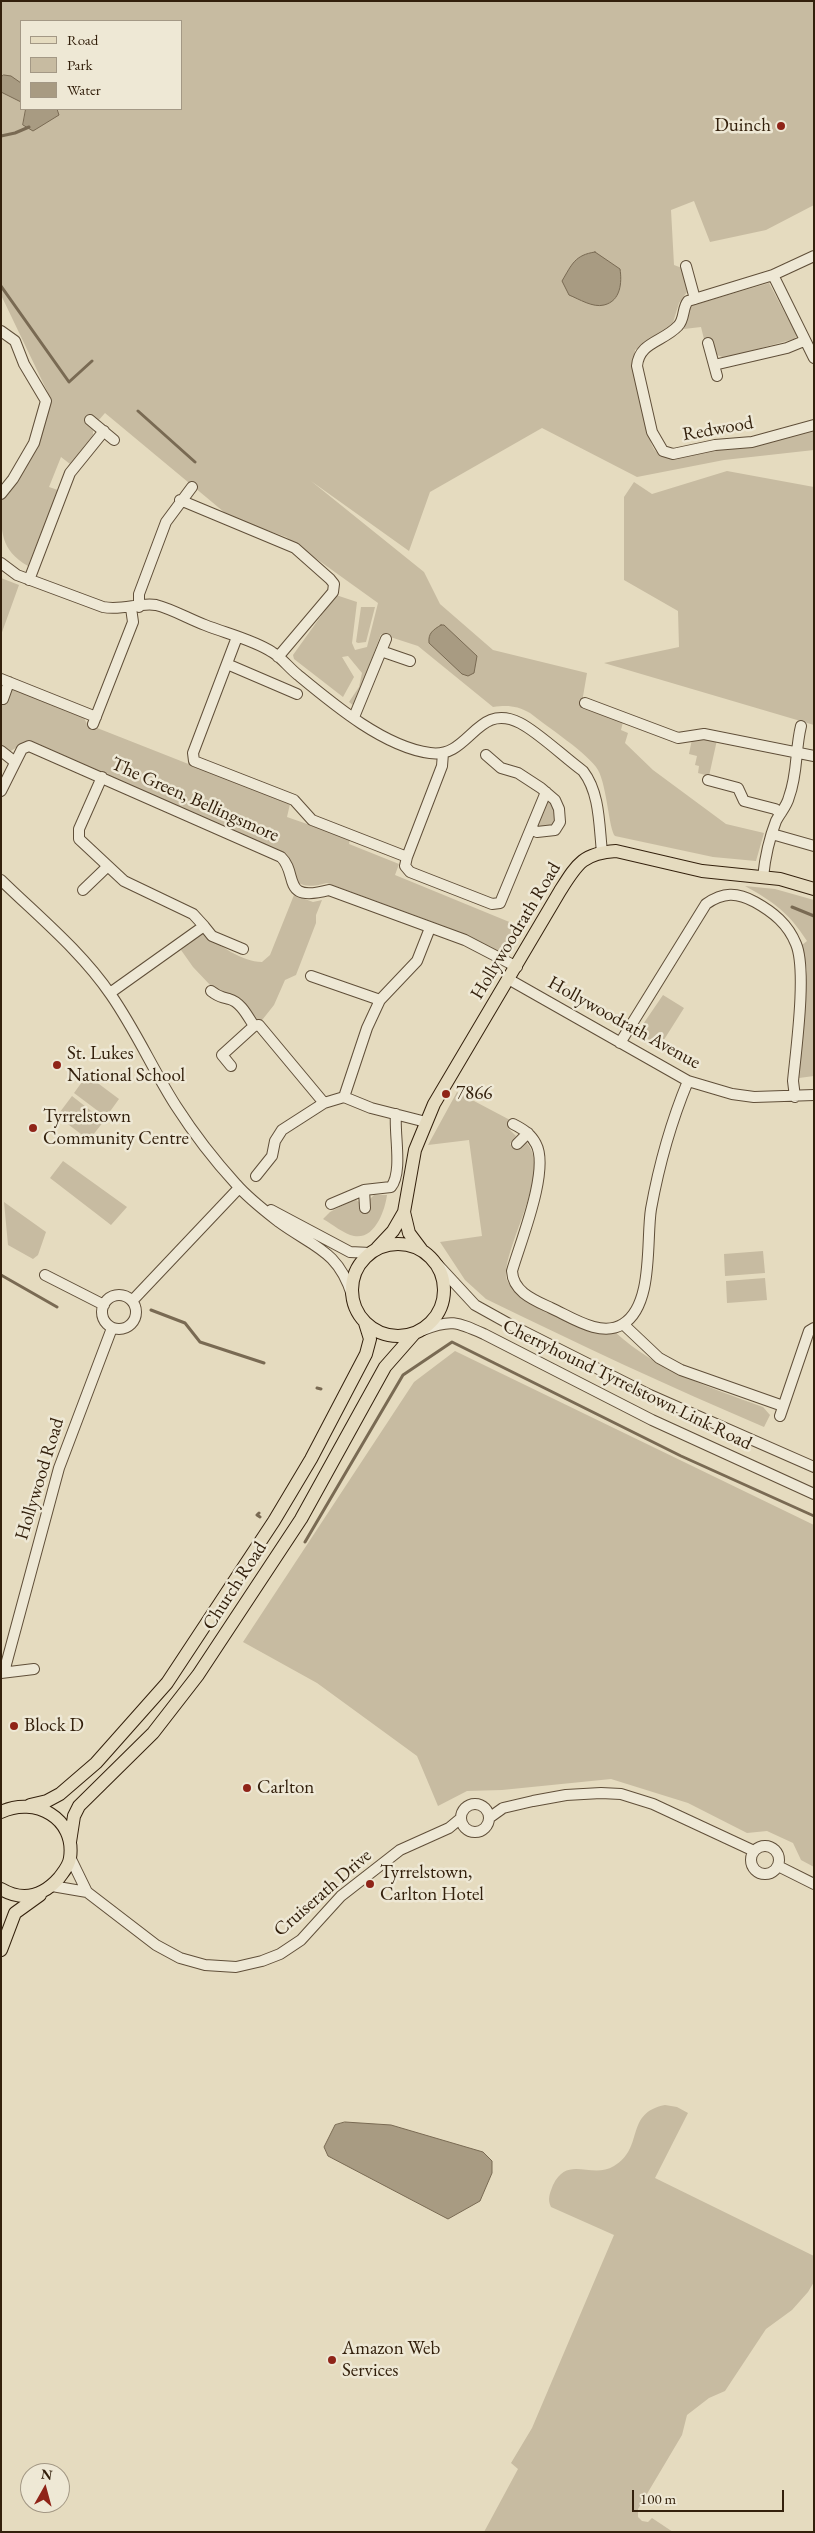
<!DOCTYPE html>
<html>
<head>
<meta charset="utf-8">
<style>
  body { margin:0 }
  #map { position:relative; width:815px; height:2533px; overflow:hidden; background:#e5dbbf; font-family:"EB Garamond",serif }
  canvas { display:block }
  .frame { position:absolute; inset:0; border:2px solid #33200c; pointer-events:none }
  .legend { position:absolute; left:20px; top:20px; width:162px; height:90px; box-sizing:border-box; background:#eee8d5; border:1px solid #a39885; margin:0; padding:6px 9px; list-style:none; font-size:15px; color:#33200c }
  .legend li { display:flex; align-items:center; gap:10px; height:25px }
  .legend b { width:25px; border:1px solid #a39885 }
  .north { position:absolute; left:20px; top:2463px; width:50px; height:50px; box-sizing:border-box; background:#eee8d5; border:1px solid #a39885; border-radius:50%; rotate:7deg; font-size:14px; font-weight:700; line-height:20px; text-align:center; color:#33200c }
  .north::after { content:''; display:block; margin:auto; width:18px; height:22px; background:#8f2418; clip-path:polygon(50% 0,100% 100%,50% 72%,0 100%) }
  .scale { position:absolute; left:632px; top:2490px; width:152px; height:22px; box-sizing:border-box; border:2px solid #33200c; border-top:0; padding-left:6px; font-size:15px; line-height:18px; white-space:nowrap; color:#33200c; -webkit-text-stroke:4px #eee8d5; paint-order:stroke }
</style>
</head>
<body>
<div id="map">
<canvas width="815" height="2533"></canvas>
<div class="frame"></div>
<ul class="legend">
<li><b style="height:6px;background:#e5dbbf"></b>Road</li>
<li><b style="height:14px;background:#c7bba1"></b>Park</li>
<li><b style="height:14px;background:#a89b82"></b>Water</li>
</ul>
<div class="north">N</div>
<div class="scale">100 m</div>
</div>
<script>
const c = document.querySelector('canvas').getContext('2d');
c.lineJoin = 'round';
function fill(path, color) {
  c.fillStyle = color;
  c.fill(path, 'evenodd');
}
function trace(path, color, width, dash) {
  c.strokeStyle = color;
  c.lineWidth = width;
  c.lineCap = dash ? 'butt' : 'round';
  c.setLineDash(dash || []);
  c.stroke(path);
}
function drawText(font, color, halo, rows, align = 'center') {
  c.font = font + ' "EB Garamond",serif';
  c.lineWidth = 5;
  c.setLineDash([]);
  c.textBaseline = 'middle';
  c.strokeStyle = halo;
  c.fillStyle = color;
  for (const [text, x, y, turn = 0] of rows) {
    c.save();
    c.translate(x, y);
    c.rotate((+turn || 0) * Math.PI / 180);
    c.textAlign = isNaN(turn) ? turn : align;
    if (halo) c.strokeText(text, 0, 0);
    c.fillText(text, 0, 0);
    c.restore();
  }
}
const green = new Path2D(`
  M 1,1 L 814,1 L 814,205 L 766,230 L 710,242 L 694,201 L 671,210 L 674,265 L 682,268 L 687,292 L 679,303 L 672,326 L 635,350 C 632,381 644,413 651,443 C 657,458 665,457 680,457 L 814,428 L 814,450 L 724,460 L 637,477 L 542,428 L 430,492 L 409,551 L 311,481 L 424,572 L 440,604 L 493,650 L 587,673 L 581,708 L 623,722 L 621,730 L 628,733 L 625,743 L 653,770 L 726,824 L 764,833 L 756,861 L 713,857 L 615,836 C 609,830 607,786 598,770 C 589,754 546,726 530,713 C 517,706 509,705 493,707 L 418,646 L 381,634 L 354,706 L 349,702 L 359,687 L 362,673 L 348,656 L 342,657 L 354,677 L 343,697 L 294,659 L 293,655 L 336,595 L 357,602 L 352,643 L 355,650 L 367,647 L 378,603 L 286,537 L 230,517 L 105,413 L 98,421 L 91,416 L 86,424 L 93,430 L 93,435 L 70,464 L 61,457 L 49,487 L 58,490 L 28,566 C 0,550 1,531 1,500 L 13,486 L 50,403 L 48,393 L 1,295 ZM 21,21 L 181,21 L 181,109 L 21,109 Z
  M 769,283 L 797,336 L 794,339 L 725,358 L 717,355 L 712,342 L 705,343 L 701,327 L 684,329 L 690,306 Z
  M 727,471 L 814,487 L 814,725 L 604,663 L 679,647 L 678,611 L 624,580 L 624,497 L 634,482 L 652,494 Z
  M 1,578 L 19,585 L 1,635 Z
  M 361,607 L 375,607 L 366,642 L 358,643 L 356,642 Z
  M 1,684 L 83,716 L 87,724 L 290,804 L 287,817 L 350,839 L 349,844 L 399,864 L 395,875 L 524,928 L 502,954 L 449,928 L 327,883 C 283,895 301,866 281,852 L 34,742 L 24,743 L 9,752 L 1,745 Z
  M 701,737 L 717,740 L 709,776 L 698,773 L 699,766 L 695,765 L 697,756 L 689,754 L 692,739 L 700,740 Z
  M 549,801 L 553,805 L 555,822 L 552,826 L 539,827 L 537,825 L 546,802 Z
  M 745,886 L 775,889 L 814,900 L 814,1076 L 799,1078 L 807,970 L 802,945 L 807,941 C 789,913 774,902 745,886 Z
  M 294,895 L 313,902 L 322,900 L 316,915 L 316,923 L 296,975 L 285,980 L 274,1005 L 259,1024 L 244,1005 L 222,994 L 211,986 L 193,967 L 181,950 L 202,933 C 218,944 242,962 262,962 L 270,955 Z
  M 663,995 L 684,1008 L 660,1046 L 637,1033 Z
  M 87,1075 L 119,1099 L 106,1117 L 74,1093 Z
  M 457,1092 L 510,1120 L 508,1128 L 516,1136 L 510,1144 L 516,1149 L 523,1143 L 527,1143 C 554,1174 495,1260 508,1282 C 517,1297 536,1303 551,1311 C 574,1323 589,1333 615,1332 C 659,1372 709,1387 763,1407 L 770,1415 L 764,1427 C 670,1387 578,1344 486,1299 L 465,1280 L 440,1242 L 482,1236 L 469,1140 L 428,1145 Z
  M 72,1096 L 104,1121 L 89,1140 L 57,1116 Z
  M 63,1161 L 127,1207 L 111,1225 L 50,1178 Z
  M 374,1195 L 387,1195 C 385,1210 375,1240 354,1236 C 344,1234 332,1224 323,1219 L 330,1212 L 355,1199 L 359,1202 L 360,1210 L 370,1210 L 370,1199 Z
  M 4,1202 L 46,1232 L 38,1255 L 33,1259 L 8,1245 Z
  M 763,1251 L 765,1273 L 725,1276 L 724,1254 Z
  M 765,1278 L 767,1300 L 727,1303 L 726,1281 Z
  M 455,1351 L 814,1525 L 814,1867 L 801,1860 L 793,1843 L 767,1831 L 747,1833 L 688,1803 L 611,1779 L 502,1790 L 467,1791 L 438,1806 L 417,1756 L 317,1683 L 243,1642 L 414,1382 Z
  M 665,2105 L 677,2107 L 688,2113 L 655,2178 L 814,2256 L 814,2282 L 808,2292 L 792,2310 L 766,2329 L 725,2391 L 709,2398 L 687,2415 L 682,2435 L 638,2509 L 638,2517 L 642,2521 L 648,2522 L 652,2518 L 673,2532 L 484,2532 L 518,2469 L 511,2463 L 532,2428 L 614,2235 L 551,2207 C 547,2199 550,2193 553,2185 C 568,2154 591,2180 614,2166 C 645,2148 624,2113 665,2105 Z`);
const water = new Path2D(`
  M 4,75 L 11,76 L 21,83 L 21,102 L 1,92 L 1,77 Z
  M 26,109 L 57,109 L 59,115 L 33,131 L 23,125 Z
  M 595,252 L 620,269 C 622,282 621,301 604,305 C 593,308 579,299 569,295 L 562,281 C 572,264 575,255 595,252 Z
  M 441,625 L 444,625 L 477,656 L 474,673 L 468,676 L 462,674 L 429,643 C 428,633 433,630 441,625 Z
  M 345,2122 L 391,2125 L 483,2152 L 492,2161 L 492,2173 L 480,2201 L 448,2219 L 328,2156 L 324,2147 L 335,2125 Z`);
const stream = new Path2D(`
  M 1,136 L 15,133 L 29,127
  M 1,286 L 69,382 L 92,361
  M 138,411 L 195,462
  M 792,907 L 814,916
  M 1,1275 L 57,1307
  M 151,1310 L 185,1323 L 200,1342 L 264,1363
  M 317,1388 L 321,1389
  M 259,1513 L 257,1515 L 260,1517
  M 305,1542 L 403,1375 L 452,1342 L 681,1456 L 814,1516`);
const minor = new Path2D(`
  M 814,256 L 773,275 L 688,301 C 682,308 685,319 678,326 C 663,342 639,342 637,366 L 652,432 L 663,451 L 673,454 L 715,445 L 752,442 L 814,425
  M 686,266 L 695,299
  M 773,275 L 814,358
  M 1,331 L 15,341 L 24,364 L 46,401 L 34,443 L 13,479 L 1,494
  M 708,343 L 717,376
  M 714,365 L 787,348 L 804,341
  M 90,420 L 114,440
  M 180,500 L 295,548 L 330,579 L 334,584 L 333,592 L 278,657
  M 1,563 L 17,575 L 103,607 C 122,611 140,602 156,605 C 172,609 189,619 205,625 C 225,633 254,640 272,652 C 281,657 289,668 298,675 C 333,704 384,747 430,753 C 470,759 476,701 520,723 C 538,732 565,758 583,771 C 600,793 599,825 602,852
  M 29,580 L 70,473 L 104,431
  M 139,607 L 139,594 L 166,522 L 192,487
  M 237,637 L 193,753 L 194,761 L 294,800 L 312,820 L 407,857 L 405,866 L 410,872 L 492,904 L 500,903 L 546,792
  M 381,651 L 410,661
  M 227,664 L 297,694
  M 1,679 L 96,717
  M 3,699 L 9,682
  M 585,703 L 678,738 L 704,734 L 814,756
  M 354,717 L 386,639
  M 93,724 L 133,622 L 131,608
  M 1,751 L 15,762
  M 486,755 L 501,768 L 518,773 L 541,788 L 555,800 L 559,809 L 560,822 L 555,830 L 537,832 L 531,829
  M 102,777 L 79,829 L 79,839 L 124,881 L 193,914 L 204,926 L 110,993
  M 708,780 L 738,788 L 744,801 L 775,809 L 781,813
  M 1,791 L 22,749 L 29,746 L 281,857 C 299,874 280,903 329,890 L 465,940 L 517,967
  M 772,834 L 814,846
  M 407,857 L 442,766 L 443,753
  M 763,877 C 765,858 769,839 776,821 C 780,813 787,806 789,797 C 798,773 795,750 801,726
  M 1,880 C 39,917 81,951 111,995 C 136,1031 153,1070 176,1106 C 194,1134 215,1161 236,1184 C 248,1198 265,1211 279,1222 C 313,1247 338,1250 352,1295
  M 83,890 L 108,866
  M 204,926 L 212,936 L 243,949
  M 311,976 L 380,1000
  M 510,980 L 688,1081 L 732,1094 L 754,1097 L 814,1095
  M 211,991 C 220,998 220,996 229,999 C 241,1002 248,1017 254,1026 L 222,1055 L 231,1066
  M 254,1026 L 259,1025 L 324,1103
  M 620,1043 L 706,904 C 723,892 737,892 755,902 C 773,912 788,924 796,944 C 807,970 796,1050 793,1081 L 795,1097
  M 344,1097 L 367,1028 L 380,1000 L 417,961 L 430,928
  M 513,1124 C 523,1129 531,1134 536,1144 C 550,1170 520,1243 512,1271 C 513,1292 534,1300 551,1308 C 571,1317 601,1338 623,1324 C 654,1305 646,1240 651,1209 C 659,1165 671,1122 688,1081
  M 517,1144 L 528,1133
  M 256,1176 L 272,1156 L 275,1141 L 282,1130 L 324,1103 L 344,1097 L 371,1108 L 426,1122
  M 364,1190 L 365,1208
  M 331,1204 L 364,1190 L 391,1187 C 403,1172 394,1134 396,1114
  M 271,1210 L 350,1252 L 370,1253
  M 438,1265 L 475,1305 L 511,1325 L 650,1395 L 814,1467
  M 45,1275 L 104,1305
  M102 1312a17 17 0 1 1 34 0a17 17 0 1 1-34 0Z
  M 132,1301 L 239,1188
  M 623,1324 L 659,1358 L 681,1370 L 783,1406
  M 423,1330 C 451,1319 457,1322 484,1334 L 652,1420 L 814,1494
  M 780,1416 L 809,1331 L 814,1328
  M 4,1672 L 59,1468 L 112,1328
  M 1,1673 L 34,1669
  M461 1818a14 14 0 1 1 28 0a14 14 0 1 1-28 0Z
  M 489,1818 L 503,1808 L 533,1801 L 566,1795 L 601,1793 L 621,1794 L 653,1804 L 754,1851
  M751 1860a14 14 0 1 1 28 0a14 14 0 1 1-28 0Z
  M 70,1857 L 87,1892 L 156,1945 L 180,1958 L 205,1965 L 236,1967 L 262,1961 L 280,1954 L 301,1940 L 341,1896 L 400,1850 L 449,1828 L 461,1818
  M 778,1866 L 814,1884
  M 52,1886 L 87,1892`);
const major = new Path2D(`
  M 404,1212 L 409,1233 L 421,1249
  M352 1290a46 46 0 1 1 92 0a46 46 0 1 1-92 0Z
  M 377,1248 L 393,1231 L 404,1212 L 415,1150 L 434,1104 L 560,891 C 577,864 583,853 616,851 L 702,871 L 780,879 L 814,889
  M 30,1805 L 47,1801 L 60,1794 L 96,1763 L 167,1683 L 274,1521 L 311,1459 L 366,1354 L 370,1339 L 365,1323
  M 1,1812 C 35,1796 76,1818 70,1858 C 69,1866 64,1871 59,1878 C 43,1896 23,1902 1,1889
  M 70,1842 L 74,1816 L 79,1806 L 153,1733 L 198,1675 L 301,1519 L 385,1367 L 414,1334
  M 1,1950 L 15,1913 L 40,1895`);
const markers = [
  [781,126,5,"#8f2418"],
  [57,1065,5,"#8f2418"],
  [446,1094,5,"#8f2418"],
  [33,1128,5,"#8f2418"],
  [14,1726,5,"#8f2418"],
  [247,1788,5,"#8f2418"],
  [370,1884,5,"#8f2418"],
  [332,2360,5,"#8f2418"]
];
const poiNames = [
  ["Duinch",771,126,"right"],
  ["St. Lukes",67,1054],
  ["National School",67,1076],
  ["7866",456,1094],
  ["Tyrrelstown",43,1117],
  ["Community Centre",43,1139],
  ["Block D",24,1726],
  ["Carlton",257,1788],
  ["Tyrrelstown,",380,1873],
  ["Carlton Hotel",380,1895],
  ["Amazon Web",342,2349],
  ["Services",342,2371]
];
const streetNames = [
  ["Redwood",718,429,-10],
  ["The Green, Bellingsmore",195,800,24],
  ["Hollywoodrath Road",516,931,-59],
  ["Hollywoodrath Avenue",624,1023,29],
  ["Cherryhound Tyrrelstown Link Road",627,1385,26],
  ["Hollywood Road",40,1479,-73],
  ["Church Road",235,1586,-57],
  ["Cruiserath Drive",323,1893,-41]
];
fill(green, '#c7bba1');
fill(water, '#a89b82');
trace(water, '#796a53', 1);
trace(stream, '#796a53', 3);
trace(minor, '#604f39', 12);
trace(major, '#33200c', 14);
trace(minor, '#eee8d5', 10);
trace(major, '#e5dbbf', 12);
for (const [x, y, r, color] of markers) {
  const dot = new Path2D();
  dot.arc(x, y, r, 0, 2 * Math.PI);
  c.fillStyle = color;
  c.fill(dot);
  trace(dot, '#eee8d5', 2);
}
drawText('19px', '#33200c', '#eee8d5', poiNames, 'left');
drawText('19px', '#33200c', '#eee8d5', streetNames);
</script>
</body>
</html>
